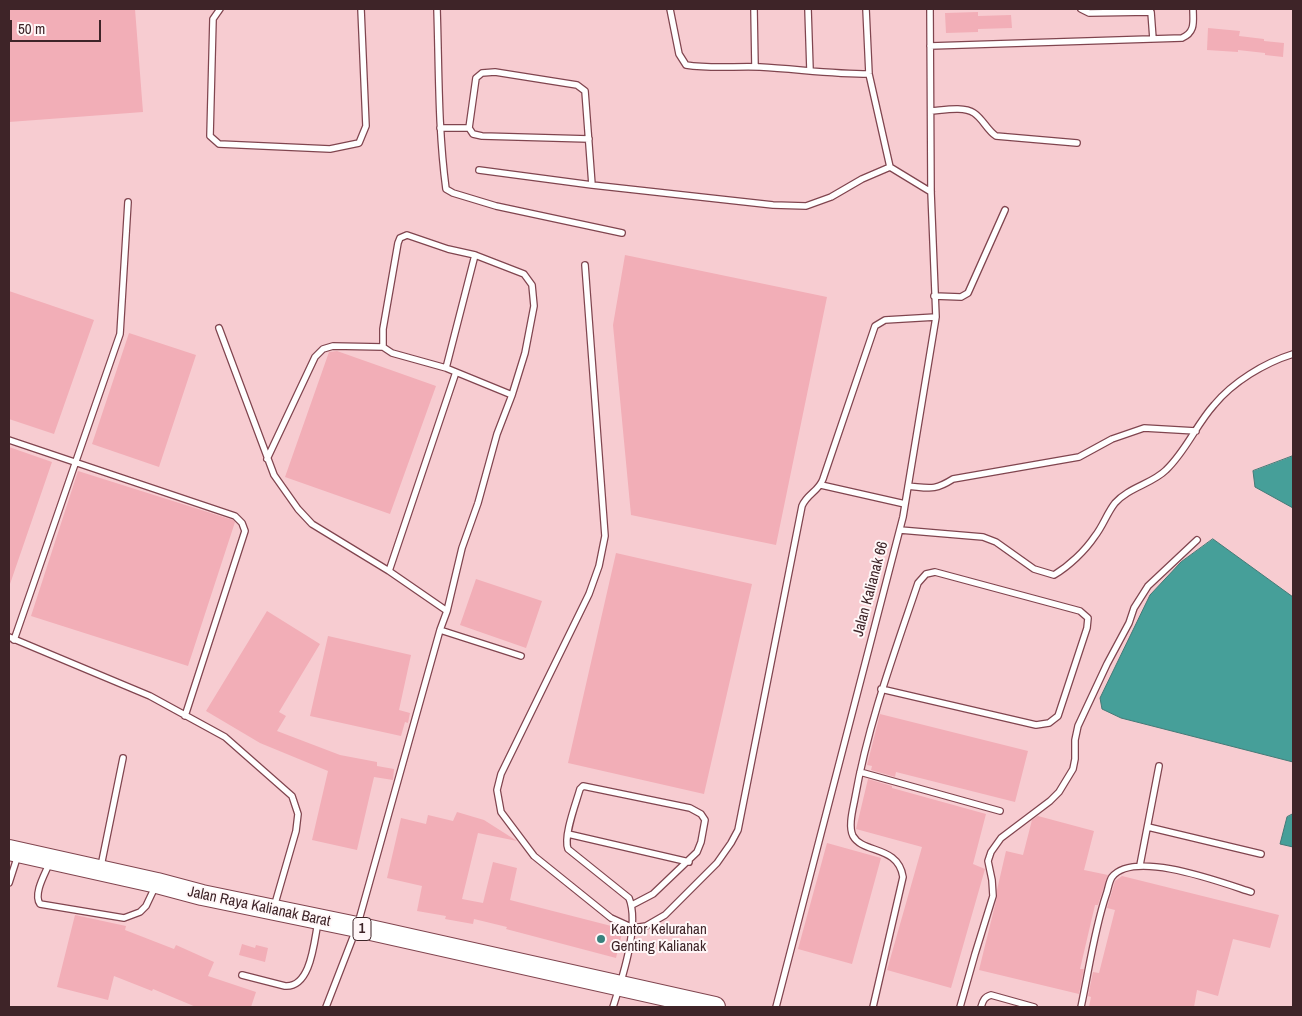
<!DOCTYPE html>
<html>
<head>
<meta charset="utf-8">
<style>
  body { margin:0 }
  #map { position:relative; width:1302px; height:1016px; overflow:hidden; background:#f7ccd1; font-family:"Archivo Narrow",sans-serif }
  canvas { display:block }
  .frame { position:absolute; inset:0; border:10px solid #3e2428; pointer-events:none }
  .scale { position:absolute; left:10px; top:20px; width:91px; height:22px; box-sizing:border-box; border:2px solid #3e2428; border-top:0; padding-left:6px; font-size:15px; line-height:18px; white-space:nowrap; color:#3e2428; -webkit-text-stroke:4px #fff7f8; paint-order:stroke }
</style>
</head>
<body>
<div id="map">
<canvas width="1302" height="1016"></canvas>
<div class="frame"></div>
<div class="scale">50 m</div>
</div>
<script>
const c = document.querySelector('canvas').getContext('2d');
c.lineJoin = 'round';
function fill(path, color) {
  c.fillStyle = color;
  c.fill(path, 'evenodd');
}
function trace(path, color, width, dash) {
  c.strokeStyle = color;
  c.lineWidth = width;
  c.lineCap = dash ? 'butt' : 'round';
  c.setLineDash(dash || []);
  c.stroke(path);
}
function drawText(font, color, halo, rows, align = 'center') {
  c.font = font + ' "Archivo Narrow",sans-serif';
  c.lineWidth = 4;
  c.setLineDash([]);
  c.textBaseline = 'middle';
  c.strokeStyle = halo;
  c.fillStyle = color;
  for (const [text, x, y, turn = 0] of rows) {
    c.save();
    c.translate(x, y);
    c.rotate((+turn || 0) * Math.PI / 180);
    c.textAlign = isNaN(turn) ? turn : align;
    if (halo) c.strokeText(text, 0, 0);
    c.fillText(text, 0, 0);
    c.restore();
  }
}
const water = new Path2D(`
  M 1293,456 L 1293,508 L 1255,487 L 1253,471 Z
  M 1213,539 L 1293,597 L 1293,762 L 1121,718 L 1102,709 L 1100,698 L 1150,595 L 1181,562 Z
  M 1293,814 L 1293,847 L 1280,844 L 1287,817 Z`);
const building = new Path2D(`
  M 9,9 L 135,9 L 143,112 L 9,122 Z
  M 978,12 L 978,16 L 1011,15 L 1012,28 L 978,29 L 978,32 L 946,33 L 945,13 Z
  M 1208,28 L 1240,31 L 1239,36 L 1264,39 L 1264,41 L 1284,43 L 1283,57 L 1265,55 L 1265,53 L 1238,50 L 1238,52 L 1207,50 Z
  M 625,255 L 827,297 L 776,545 L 631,515 L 613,325 Z
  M 9,291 L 94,320 L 54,434 L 9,419 Z
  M 129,333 L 196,355 L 159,467 L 92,444 Z
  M 337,351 L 436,386 L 390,514 L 285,477 L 329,352 Z
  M 9,447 L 52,462 L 10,584 L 9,584 Z
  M 78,471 L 233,520 L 235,522 L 188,666 L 31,616 Z
  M 616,553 L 752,584 L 704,794 L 568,763 Z
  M 476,579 L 542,601 L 526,648 L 460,625 Z
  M 267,611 L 320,644 L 279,712 L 286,716 L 277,731 L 340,755 L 377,762 L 377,766 L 394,769 L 393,780 L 374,777 L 357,850 L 312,840 L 328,771 L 260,743 L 206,711 Z
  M 328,636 L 411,655 L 399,710 L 410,713 L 408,723 L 405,722 L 401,736 L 310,716 Z
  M 880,714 L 1028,751 L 1015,802 L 896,772 L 895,777 L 871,770 L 872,766 L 867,765 Z
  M 868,779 L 892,786 L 892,788 L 986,814 L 973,864 L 985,869 L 951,988 L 887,970 L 922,847 L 856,829 Z
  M 457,812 L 484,820 L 517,841 L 478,833 L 462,899 L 483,903 L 493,862 L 517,868 L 510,900 L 623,929 L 616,958 L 506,929 L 507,927 L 474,919 L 473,924 L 445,919 L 446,916 L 417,911 L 422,886 L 387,878 L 401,818 L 426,824 L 428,815 L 453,821 Z
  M 1038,816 L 1094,831 L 1084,870 L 1108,875 L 1098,905 L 1095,905 L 1080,969 L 1084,969 L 1079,994 L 979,970 L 997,897 L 997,890 L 1006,851 L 1023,855 L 1032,820 Z
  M 827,843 L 881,858 L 852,964 L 798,949 Z
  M 1122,876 L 1279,915 L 1270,948 L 1233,939 L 1218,996 L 1197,990 L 1194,1007 L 1089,1007 L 1091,997 L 1088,996 L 1093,972 L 1099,973 L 1115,910 L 1107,908 L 1115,881 Z
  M 75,915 L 126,926 L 125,930 L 174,949 L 176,945 L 214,962 L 208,976 L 256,992 L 251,1007 L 196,1007 L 153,989 L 152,991 L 114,976 L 108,1000 L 57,987 Z
  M 242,944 L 255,948 L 256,945 L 268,948 L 265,962 L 239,955 Z`);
const lane = new Path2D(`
  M 220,9 L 213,19 L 210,136 L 219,144 L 330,149 L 359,143 L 366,126 L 361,9
  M 437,9 C 439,69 438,129 446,189 L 453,193 L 496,206 L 622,233
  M 670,9 L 679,54 L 686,65 C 711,69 735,66 760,67 C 797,69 833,74 869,74
  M 754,9 L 755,67
  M 808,9 L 810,70
  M 866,9 L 869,74 L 890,167
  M 1081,9 L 1089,13 L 1151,12 L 1153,39
  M 930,46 L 1182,38 C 1196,32 1193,21 1193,9
  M 931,111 C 944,110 964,106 974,113 C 983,119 987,130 996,136 L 1077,143
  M 440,128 L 469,128
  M 589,139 L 482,136 L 473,134 L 469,128 L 476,78 L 482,73 L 495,72 L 577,85 L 585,91 L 592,185 L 773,205 L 806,206 L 831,197 L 862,179 L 890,167 L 931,192
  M 479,170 L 592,185
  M 585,265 L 605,536 L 599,566 L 589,594 L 501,774 L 497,790 L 501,812 L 534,856 L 611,918 L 633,928 L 646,926 L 665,915 L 717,863 L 731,843 L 738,830 L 802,506 C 807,494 819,491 823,479 L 875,326 L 885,320 L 936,317
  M 934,296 L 961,297 L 968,293 L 1005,210
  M 219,328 L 274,475 L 298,509 L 312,524 L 389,571 L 447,611
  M 383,347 L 383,329 L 398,243 L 400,238 L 407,235 L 448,249 L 475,255 L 446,368
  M 9,440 L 235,516 L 242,523 L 245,531 L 185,716
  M 267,459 L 315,357 L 323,349 L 333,346 L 383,347 L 392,353 L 446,368 L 512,395
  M 821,485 L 905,504
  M 908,486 C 930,488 934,491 953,479 L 1079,457 L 1112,439 L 1144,428 L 1196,431
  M 900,530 L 983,537 L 996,542 L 1034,569 L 1054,575 C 1069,566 1085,551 1095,536 C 1103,526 1107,513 1115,503 C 1129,487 1152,484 1166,470 C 1186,451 1196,425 1214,405 C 1233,382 1264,363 1293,354
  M 389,571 L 456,372
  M 440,630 L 521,656
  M 9,637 L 150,696 L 225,737 L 292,796 L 298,814 L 296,831 L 274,907
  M 14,640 L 120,334 L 128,202
  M 860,772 L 1000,811
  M 1148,827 L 1261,854
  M 568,834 L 689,862
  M 49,864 C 45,874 33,894 40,904 L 124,918 L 140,912 L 146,906 L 155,887
  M 1140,865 L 1159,766
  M 101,866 L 123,758
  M 9,883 L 18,855
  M 242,975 L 285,986 C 311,988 314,942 318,922
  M 326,1007 L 357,927 L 440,630 L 447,611 L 462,548 L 478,503 L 497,434 L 512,395 L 525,353 L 534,306 L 532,285 L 524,274 L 475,255
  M 613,1007 C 622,979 640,925 629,898 L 568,849 C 563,837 576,803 580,789 L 583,786 L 690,808 L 701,814 L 705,820 L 701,842 L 697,852 L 653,894 L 632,905
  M 776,1007 L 903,517 L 936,317 L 931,192 L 930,9
  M 873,1007 L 903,877 C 898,845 863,854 853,836 C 848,826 853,809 855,798 C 868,724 894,654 918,583 L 926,574 L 935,572 L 1080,611 L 1088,618 L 1087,628 L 1058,716 L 1049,723 L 1036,725 L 881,689
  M 960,1007 L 975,954 L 993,896 L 992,880 L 988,861 L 991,852 L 1001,838 L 1050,801 L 1059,792 L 1073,769 L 1075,759 L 1075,740 L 1078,726 L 1107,664 L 1129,623 L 1134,608 L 1148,586 L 1197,540
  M 981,1007 C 983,1001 984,997 991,995 L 1034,1007
  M 1081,1007 C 1089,970 1094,931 1106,895 C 1108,890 1109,881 1112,877 C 1134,849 1223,883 1251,892`);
const highway = new Path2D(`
  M 9,850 L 157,883 L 202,895 L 357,927 L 715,1007`);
const markers = [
  [601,939,5,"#39817d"]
];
const shields = [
  [362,929,18]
];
const shieldNames = [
  ["1",362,929]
];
const streetNames = [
  ["Jalan Kalianak 66",871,589,-75],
  ["Jalan Raya Kalianak Barat",259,907,12]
];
const poiNames = [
  ["Kantor Kelurahan",611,930],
  ["Genting Kalianak",611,947]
];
fill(water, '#469f99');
trace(water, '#447a77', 1);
fill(building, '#f2aeb7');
trace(lane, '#80454f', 8);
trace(highway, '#80454f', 22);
trace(lane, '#fff', 5.5);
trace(highway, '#fff', 20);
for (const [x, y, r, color] of markers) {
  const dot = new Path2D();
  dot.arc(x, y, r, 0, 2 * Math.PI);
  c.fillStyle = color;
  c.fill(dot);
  trace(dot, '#fff7f8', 2);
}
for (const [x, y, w] of shields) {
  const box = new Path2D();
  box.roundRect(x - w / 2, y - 11.5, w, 23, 4);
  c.fillStyle = '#fff7f8';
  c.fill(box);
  trace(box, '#3e2428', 1);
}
drawText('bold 14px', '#3e2428', null, shieldNames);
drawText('15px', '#3e2428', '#fff7f8', streetNames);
drawText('15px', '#3e2428', '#fff7f8', poiNames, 'left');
</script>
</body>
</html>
